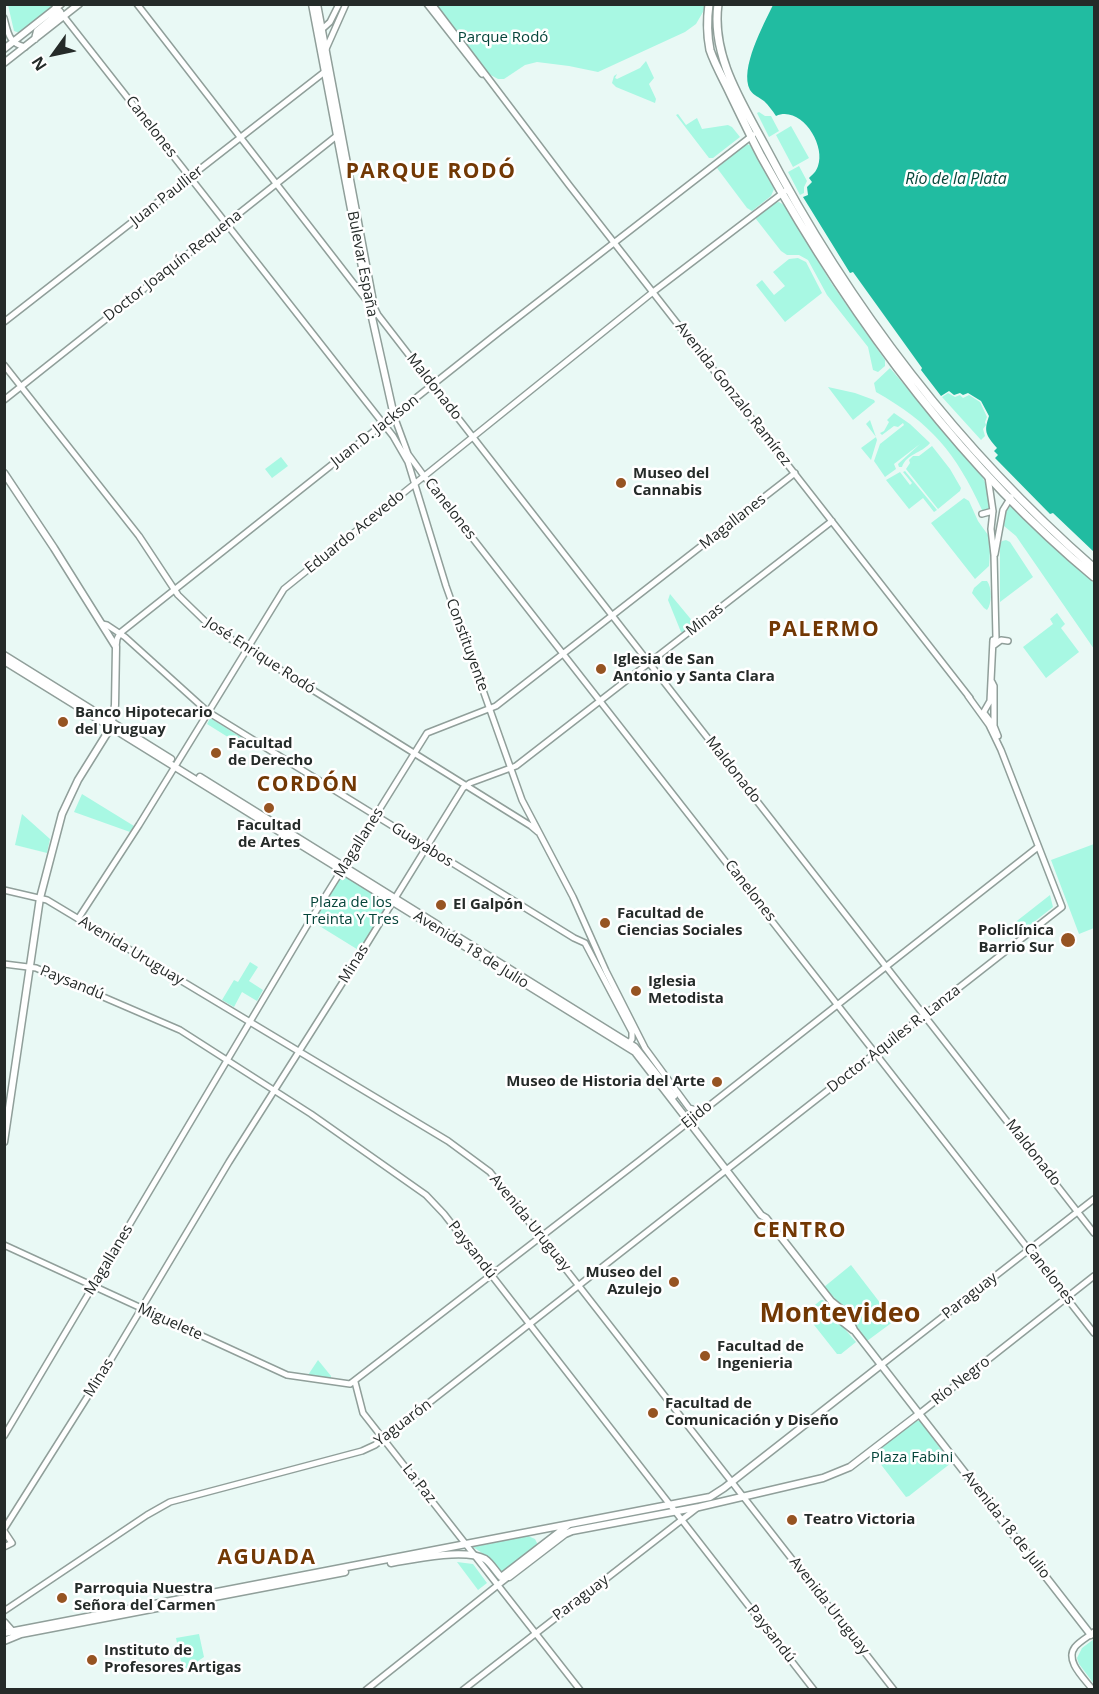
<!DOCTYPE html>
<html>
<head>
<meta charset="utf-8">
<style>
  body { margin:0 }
  #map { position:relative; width:1099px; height:1694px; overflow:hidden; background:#e9f9f5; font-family:"Open Sans",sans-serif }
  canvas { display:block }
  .frame { position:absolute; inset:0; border:6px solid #252b29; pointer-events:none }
  .north { position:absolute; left:24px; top:24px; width:60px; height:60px; -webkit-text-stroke:4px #fff; paint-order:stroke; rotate:237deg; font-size:16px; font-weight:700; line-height:24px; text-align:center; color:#252b29 }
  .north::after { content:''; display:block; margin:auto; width:21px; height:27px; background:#252b29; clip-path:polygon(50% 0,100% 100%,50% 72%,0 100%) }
</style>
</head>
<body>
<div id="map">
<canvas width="1099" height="1694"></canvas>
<div class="frame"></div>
<div class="north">N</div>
</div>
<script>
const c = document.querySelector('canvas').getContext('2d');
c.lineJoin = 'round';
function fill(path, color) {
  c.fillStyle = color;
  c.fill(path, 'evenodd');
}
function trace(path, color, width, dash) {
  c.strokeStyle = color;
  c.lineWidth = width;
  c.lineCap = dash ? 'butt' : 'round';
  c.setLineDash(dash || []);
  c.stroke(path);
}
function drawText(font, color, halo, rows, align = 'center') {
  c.font = font + ' "Open Sans",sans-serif';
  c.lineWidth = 5;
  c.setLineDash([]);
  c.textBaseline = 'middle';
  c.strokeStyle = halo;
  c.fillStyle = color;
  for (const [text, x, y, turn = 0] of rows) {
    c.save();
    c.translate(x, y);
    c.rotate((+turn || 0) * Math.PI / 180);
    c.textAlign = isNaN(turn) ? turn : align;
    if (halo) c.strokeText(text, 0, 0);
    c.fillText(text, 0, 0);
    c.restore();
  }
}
const green = new Path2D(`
  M 51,4 L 52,8 L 20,33 L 14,31 L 8,5 Z
  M 435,5 L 707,5 L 696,24 L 685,32 L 598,72 L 569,66 L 537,62 L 525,65 L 504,79 L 498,79 L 487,73 Z
  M 646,61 L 654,78 L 649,84 L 656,99 L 655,103 L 616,87 L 612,83 L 614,76 L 617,74 L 615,78 L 617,79 L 640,68 Z
  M 759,112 L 765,116 L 771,116 L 779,131 L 769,137 L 757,113 Z
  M 678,114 L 686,125 L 697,118 L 702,129 L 728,125 L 732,127 L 740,137 L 713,158 L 709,158 L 676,115 Z
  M 791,126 L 809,158 L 793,167 L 776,135 Z
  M 746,144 L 750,145 L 774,189 L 771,196 L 752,211 L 747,208 L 717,168 Z
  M 799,166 L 807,181 L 804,187 L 804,193 L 800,195 L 788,172 Z
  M 779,202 L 784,205 L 832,284 L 885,360 L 885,366 L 878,372 L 873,370 L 868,347 L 827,295 L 808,260 L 799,255 L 787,255 L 781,251 L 756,219 L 756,216 L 774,203 Z
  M 798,258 L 806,262 L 822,293 L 785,322 L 756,285 L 762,280 L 774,295 L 785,286 L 773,272 L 789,259 Z
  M 890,368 L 982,476 L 990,493 L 990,510 L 982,510 C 956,453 931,423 876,392 L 874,383 Z
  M 828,387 L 855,393 L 874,400 L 875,402 L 853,420 Z
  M 948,393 L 955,397 L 960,395 L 963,398 L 969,395 L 980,402 L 987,417 L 985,422 L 986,425 L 983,429 L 985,436 L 981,440 L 942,397 Z
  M 894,413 L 910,424 L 930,443 C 921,454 907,453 902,467 L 899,467 L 898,464 L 920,444 L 894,464 L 896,469 L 885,477 L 874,461 L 880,444 L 904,425 L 903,423 L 898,427 L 894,426 L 882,435 L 880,433 L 884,431 L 889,422 L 887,420 Z
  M 870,420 L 877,440 L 871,460 L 861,448 L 876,437 L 866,424 Z
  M 932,446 L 950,469 L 961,488 L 960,491 L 938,509 L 906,469 L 910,463 L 909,460 L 913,456 L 919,456 Z
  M 281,457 L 288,466 L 272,478 L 265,469 Z
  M 905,471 L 937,510 L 934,512 L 923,498 L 909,509 L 886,480 L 900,472 L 910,485 L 912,483 L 903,472 Z
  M 964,498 L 969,501 L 978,521 L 988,535 L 990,552 L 989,566 L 975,579 L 931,523 Z
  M 1010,506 L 1094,583 L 1094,649 L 1016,536 L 1004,526 L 1006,512 Z
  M 1006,540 L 1010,542 L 1033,577 L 1000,602 L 1000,544 L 1002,541 Z
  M 982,581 L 987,581 C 992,587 992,604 987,610 L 984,608 L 972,593 L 974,588 Z
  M 670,594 L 694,623 L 684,633 L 681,632 L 668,600 Z
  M 1057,613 L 1065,624 L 1061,628 L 1079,652 L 1046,678 L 1023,647 L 1053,624 L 1050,619 Z
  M 210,718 L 250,743 L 247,749 L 207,724 Z
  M 82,794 L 134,826 L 130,832 L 74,812 Z
  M 22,814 L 50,839 L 47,853 L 15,845 Z
  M 1094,844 L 1094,928 L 1079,934 L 1051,860 Z
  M 342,874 L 389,903 L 360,951 L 313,922 Z
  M 1050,895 L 1053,907 L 1020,933 L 1013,924 Z
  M 250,962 L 258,967 L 249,981 L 263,990 L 257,1001 L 242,992 L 234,1007 L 222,1000 L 234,980 L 238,982 Z
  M 851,1265 L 894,1321 L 867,1341 L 844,1308 L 824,1287 Z
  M 821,1300 L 823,1300 L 837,1320 L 856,1342 L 841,1354 L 837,1354 L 807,1316 L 806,1312 Z
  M 318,1360 L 331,1376 L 331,1379 L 308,1375 Z
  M 915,1421 L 920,1421 L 951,1463 L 909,1496 L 906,1497 L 879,1462 L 878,1454 L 874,1454 Z
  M 528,1536 L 535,1539 L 538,1545 L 502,1573 L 488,1557 L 473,1547 Z
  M 457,1562 L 473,1564 L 487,1583 L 478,1590 Z
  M 199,1634 L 204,1657 L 183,1671 L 176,1638 Z
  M 1094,1639 L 1094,1684 L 1079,1664 L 1077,1658 L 1082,1648 Z`);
const water = new Path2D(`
  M 773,5 L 1094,5 L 1094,552 L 1053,513 L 1050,514 L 995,458 L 998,455 L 994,451 L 997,448 C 985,434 984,431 989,416 L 981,401 L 968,393 L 963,395 L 960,393 L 954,395 L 949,391 L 941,396 L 921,370 L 922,368 L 853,272 L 850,273 L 803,197 L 808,195 L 807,187 L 812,182 L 809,178 C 813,174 816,172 818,166 C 826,145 801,105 776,116 C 772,110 769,106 764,101 C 759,97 754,96 750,90 C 739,69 764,24 773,5 Z`);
const tertiary = new Path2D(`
  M 54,4 L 393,436 L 408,462 L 446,586 L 522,800 L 573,897 L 606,971 L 645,1048 L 689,1108 L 696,1110 L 706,1108
  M 137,4 L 368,302
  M 427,4 L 482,74
  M 432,4 L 569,185 L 970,698
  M 4,18 C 8,32 8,43 25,47
  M 319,32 L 330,22 L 339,4
  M 326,49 L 346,4
  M 374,307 L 378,315 L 433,386 L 1094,1233
  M 4,322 L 327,70
  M 4,365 L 139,536 L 178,595 L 210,626 L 531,826 L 538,832
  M 4,400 L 339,134
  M 394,416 L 408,454 L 424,476 L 1094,1333
  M 988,477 L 993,511 L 991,529 L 994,555 L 996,638 L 993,642
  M 982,514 L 993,511
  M 995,554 L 1003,510 L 1011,497
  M 102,624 L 107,625 L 125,637 L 208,712 L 574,938 L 585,943 L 632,1032 L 632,1039 L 627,1046
  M 993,646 L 1001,640 L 1008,641
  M 116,647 L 117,639 L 120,633 L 499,332 L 753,135
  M 992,682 L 994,686 L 994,726
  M 984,713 L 994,726 L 998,736
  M 982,715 L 990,701 L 993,640
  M 4,890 L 47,900 L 448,1141 L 490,1172 L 894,1690
  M 78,919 L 139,825 L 284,589 L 653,292 L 788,189
  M 4,964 L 36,968 L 180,1030 L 311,1114 L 426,1195 L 444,1214 L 814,1690
  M 4,1245 L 287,1375 L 350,1384 L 639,1161 L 1038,847
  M 881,1365 L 1094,1199
  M 355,1382 L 363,1413 L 580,1690
  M 919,1414 L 1094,1276
  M 4,1436 L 308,924 L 427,733 L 496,706 L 795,473
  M 4,1529 L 110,1361 L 229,1162 L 360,955 L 463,788 L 470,783 L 516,766 L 832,521
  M 4,1531 L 12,1543 L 4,1547
  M 4,1611 L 147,1515 L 170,1502 L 362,1451 L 375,1445 L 1062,907 L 1001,750 L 989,725 L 968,696
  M 366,1690 L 508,1577
  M 463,1690 L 697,1508
  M 1093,1690 C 1085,1679 1064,1661 1075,1647 C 1080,1641 1088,1637 1094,1632`);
const secondary = new Path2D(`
  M 312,4 L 369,304 L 394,416
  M 317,4 L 374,307
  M 35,39 L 37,31 L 60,12
  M 4,49 L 61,4
  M 4,63 L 79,4
  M 4,473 L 54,548 L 116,647 L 115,705 L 111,727 L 78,780 L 62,814 L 40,898 L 4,1142
  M 4,655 L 171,759
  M 4,661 L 635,1052 L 761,1215 L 766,1218 L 831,1301 L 846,1313 L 854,1330 L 1091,1635
  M 200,777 L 438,925
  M 455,935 L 635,1047 L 674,1096
  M 831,1301 L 839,1319 L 853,1330
  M 391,1563 C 413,1559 465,1548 485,1559 C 491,1563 496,1572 501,1577
  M 501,1577 L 509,1577 L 565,1534 L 572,1531 L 699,1507 L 823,1478 L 850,1467 L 919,1414
  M 501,1577 L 567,1526
  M 4,1622 L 12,1631
  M 4,1633 L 710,1497 L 724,1488 L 881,1365
  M 4,1641 L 21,1634 L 345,1572`);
const primary = new Path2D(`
  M 709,4 C 707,19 707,35 710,50 C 714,62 721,75 727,87 C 738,110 749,133 761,156 C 848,313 956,462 1094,577
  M 718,4 C 711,55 741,101 764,144 C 848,305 958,449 1094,568`);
const markers = [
  [621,483,6,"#965422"],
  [601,669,6,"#965422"],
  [63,722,6,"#965422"],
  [216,753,6,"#965422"],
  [269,808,6,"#965422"],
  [441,905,6,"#965422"],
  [605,923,6,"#965422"],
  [1068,940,8,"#965422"],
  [636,991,6,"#965422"],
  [717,1082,6,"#965422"],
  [674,1282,6,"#965422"],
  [705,1356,6,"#965422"],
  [653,1413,6,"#965422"],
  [792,1520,6,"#965422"],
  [62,1598,6,"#965422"],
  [92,1660,6,"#965422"]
];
const parkNames = [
  ["Parque Rodó",503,38],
  ["Plaza de los",351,903],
  ["Treinta Y Tres",351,920],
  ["Plaza Fabini",912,1458]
];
const streetNames = [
  ["Canelones",151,127,52],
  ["Juan Paullier",167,196,-38],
  ["Bulevar España",362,264,79],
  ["Doctor Joaquín Requena",173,266,-38],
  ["Maldonado",434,387,52],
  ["Avenida Gonzalo Ramírez",733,394,52],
  ["Juan D. Jackson",375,431,-38],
  ["Canelones",450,509,52],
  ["Magallanes",733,522,-38],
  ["Eduardo Acevedo",355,532,-39],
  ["Minas",705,620,-38],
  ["Constituyente",467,645,70],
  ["José Enrique Rodó",260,656,33],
  ["Maldonado",733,770,52],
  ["Magallanes",359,843,-58],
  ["Guayabos",422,845,32],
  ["Canelones",750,891,52],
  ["Avenida 18 de Julio",471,950,32],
  ["Avenida Uruguay",131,951,31],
  ["Minas",354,964,-58],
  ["Paysandú",72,983,22],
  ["Doctor Aquiles R. Lanza",894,1039,-38],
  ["Ejido",697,1115,-39],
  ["Maldonado",1033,1153,52],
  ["Avenida Uruguay",530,1223,51],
  ["Paysandú",472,1250,52],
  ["Magallanes",109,1260,-59],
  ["Canelones",1049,1274,52],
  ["Paraguay",970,1296,-38],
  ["Miguelete",170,1322,24],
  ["Minas",99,1378,-58],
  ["Río Negro",961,1381,-38],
  ["Yaguarón",403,1423,-37],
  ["La Paz",419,1484,52],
  ["Avenida 18 de Julio",1006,1525,52],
  ["Paraguay",581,1598,-37],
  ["Avenida Uruguay",829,1606,52],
  ["Paysandú",771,1634,52]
];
const poiNames = [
  ["Museo del",633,474],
  ["Cannabis",633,491],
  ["Iglesia de San",613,660],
  ["Antonio y Santa Clara",613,677],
  ["Banco Hipotecario",75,713],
  ["del Uruguay",75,730],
  ["Facultad",228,744],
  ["de Derecho",228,761],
  ["Facultad",269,826,"center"],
  ["de Artes",269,843,"center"],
  ["El Galpón",453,905],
  ["Facultad de",617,914],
  ["Ciencias Sociales",617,931],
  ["Policlínica",1054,931,"right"],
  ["Barrio Sur",1054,948,"right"],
  ["Iglesia",648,982],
  ["Metodista",648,999],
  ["Museo de Historia del Arte",705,1082,"right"],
  ["Museo del",662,1273,"right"],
  ["Azulejo",662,1290,"right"],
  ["Facultad de",717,1347],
  ["Ingenieria",717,1364],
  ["Facultad de",665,1404],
  ["Comunicación y Diseño",665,1421],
  ["Teatro Victoria",804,1520],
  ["Parroquia Nuestra",74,1589],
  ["Señora del Carmen",74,1606],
  ["Instituto de",104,1651],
  ["Profesores Artigas",104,1668]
];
const waterNames = [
  ["Río de la Plata",956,179]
];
const districtNames = [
  ["PARQUE RODÓ",431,172],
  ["PALERMO",824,630],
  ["CORDÓN",308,785],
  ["CENTRO",800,1231],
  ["AGUADA",267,1558]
];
const townNames = [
  ["Montevideo",840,1314]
];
fill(green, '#a8f8e3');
fill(water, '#21bca1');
trace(tertiary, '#909f9a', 8);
trace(secondary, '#909f9a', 9);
trace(primary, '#909f9a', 10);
trace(tertiary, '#fff', 5);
trace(secondary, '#fff', 6);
trace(primary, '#fff', 7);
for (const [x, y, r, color] of markers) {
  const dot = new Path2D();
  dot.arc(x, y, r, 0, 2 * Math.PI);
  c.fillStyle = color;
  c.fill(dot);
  trace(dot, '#fff', 2);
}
drawText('15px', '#05453a', '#fff', parkNames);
drawText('15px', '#252b29', '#fff', streetNames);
drawText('bold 15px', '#252b29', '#fff', poiNames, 'left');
drawText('italic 16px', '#07473b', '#fff', waterNames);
c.letterSpacing = '1.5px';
drawText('bold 21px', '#723804', '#fff', districtNames);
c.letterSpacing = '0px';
drawText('bold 27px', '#723804', '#fff', townNames);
</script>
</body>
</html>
